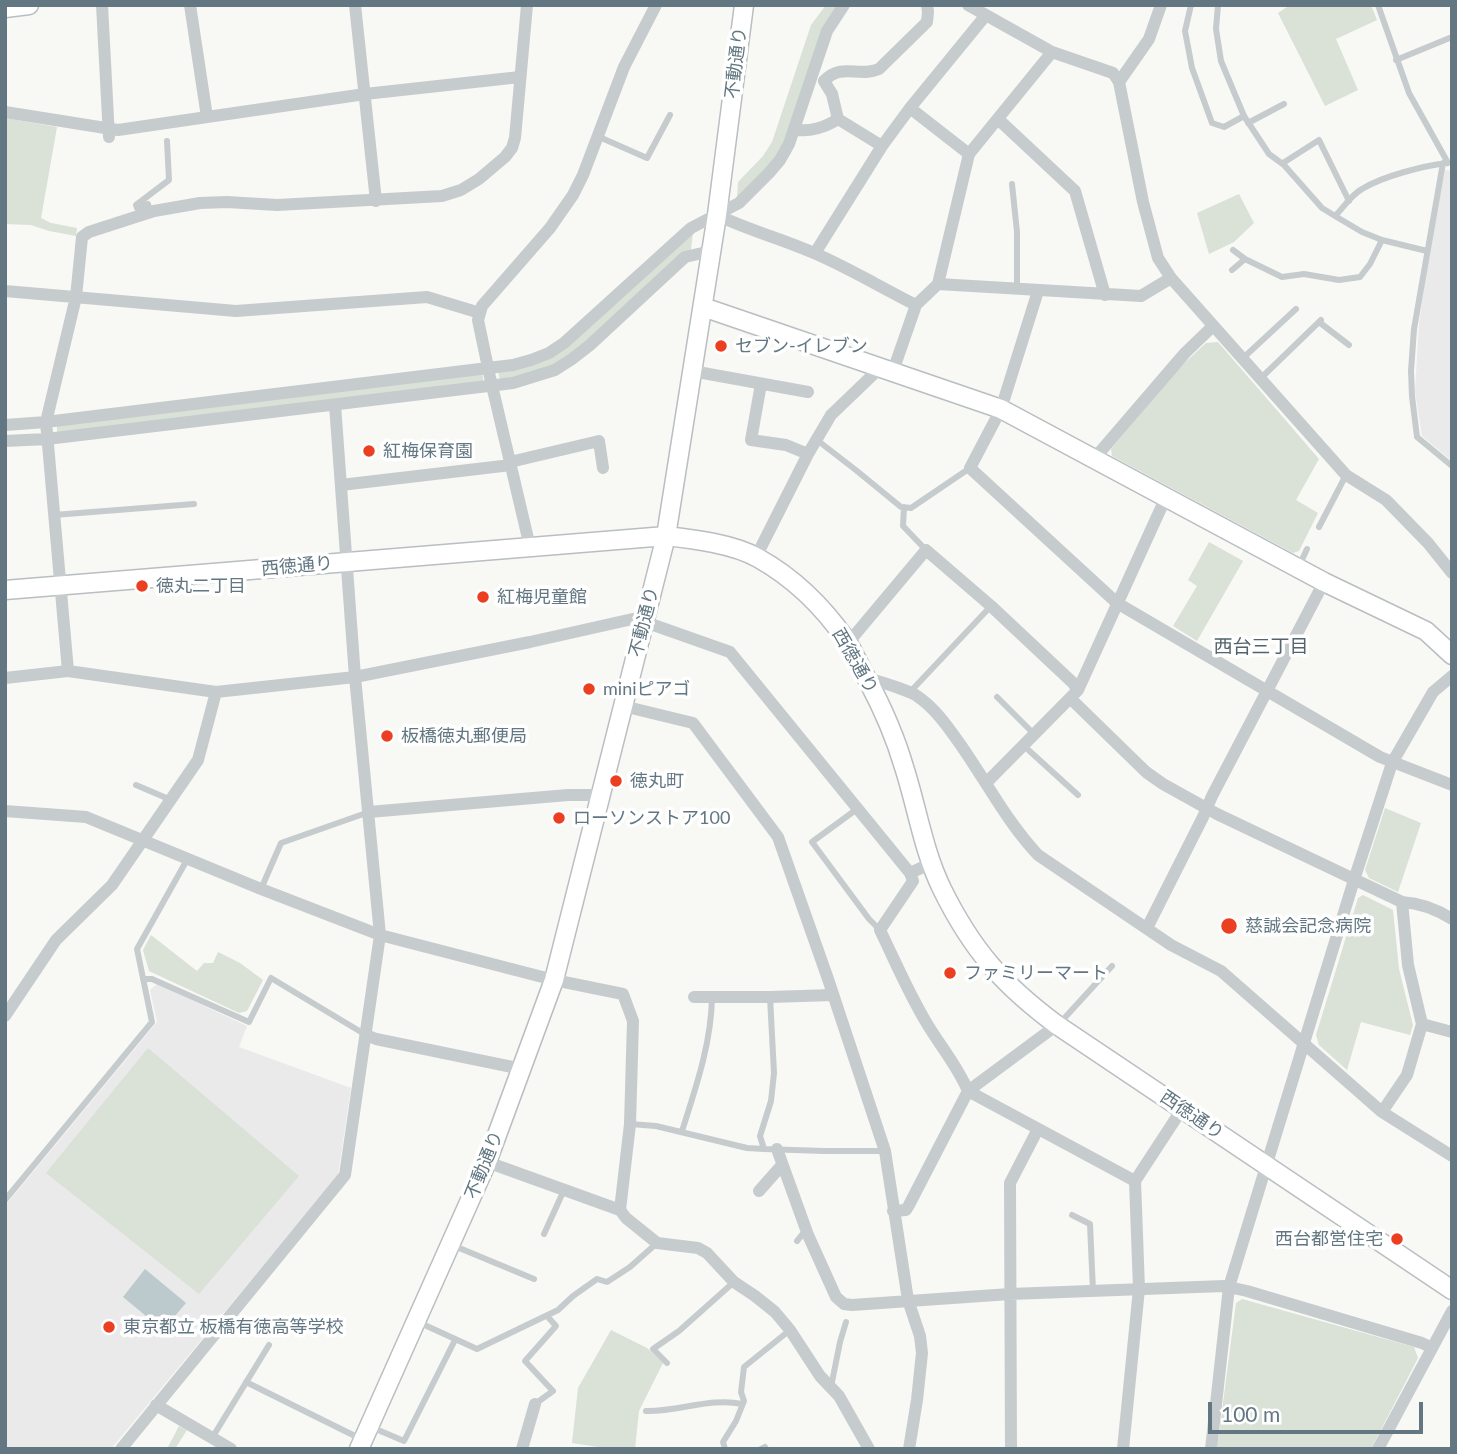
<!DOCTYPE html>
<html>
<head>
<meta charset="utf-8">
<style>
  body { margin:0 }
  #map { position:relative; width:1457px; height:1454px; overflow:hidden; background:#f8f8f5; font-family:Lato,sans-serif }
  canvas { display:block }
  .frame { position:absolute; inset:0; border:7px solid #627782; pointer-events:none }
  .scale { position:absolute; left:1208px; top:1402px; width:215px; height:32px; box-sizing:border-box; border:4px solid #627782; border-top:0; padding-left:9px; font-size:21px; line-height:24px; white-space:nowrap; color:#627782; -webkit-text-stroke:5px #fff; paint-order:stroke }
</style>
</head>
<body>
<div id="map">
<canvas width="1457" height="1454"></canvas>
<div class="frame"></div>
<div class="scale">100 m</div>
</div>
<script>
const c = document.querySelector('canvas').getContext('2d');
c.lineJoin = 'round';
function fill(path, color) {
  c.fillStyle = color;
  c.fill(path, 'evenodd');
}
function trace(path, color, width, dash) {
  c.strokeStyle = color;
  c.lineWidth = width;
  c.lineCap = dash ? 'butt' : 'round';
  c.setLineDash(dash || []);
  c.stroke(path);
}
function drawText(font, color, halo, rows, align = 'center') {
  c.font = font + ' Lato,"Noto Sans JP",sans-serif';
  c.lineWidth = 7;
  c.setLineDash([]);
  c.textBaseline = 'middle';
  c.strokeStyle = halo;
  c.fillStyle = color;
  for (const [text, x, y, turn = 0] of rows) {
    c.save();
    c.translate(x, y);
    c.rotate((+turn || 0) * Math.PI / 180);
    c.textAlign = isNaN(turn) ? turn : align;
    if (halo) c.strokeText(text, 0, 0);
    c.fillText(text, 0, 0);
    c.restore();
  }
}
const built = new Path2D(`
  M 1445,170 L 1452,171 L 1452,461 L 1422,436 L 1415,392 L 1419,323 L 1429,252 Z
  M 157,984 L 247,1026 L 239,1047 L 351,1088 L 338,1175 L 111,1449 L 5,1449 L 5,1206 L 157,1022 L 150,990 Z`);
const green = new Path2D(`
  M 826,5 L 840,5 L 781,154 L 737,199 L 738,182 L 763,156 L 772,142 L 811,25 Z
  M 1286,5 L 1371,5 L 1377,20 L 1336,39 L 1358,90 L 1325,106 L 1278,13 L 1287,7 Z
  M 5,118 L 57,127 L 41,218 L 51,223 L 77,228 L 76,236 L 49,231 L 31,225 L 5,224 Z
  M 1239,194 L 1254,223 L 1234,242 L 1209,254 L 1197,213 Z
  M 693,232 L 691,250 L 588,343 L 554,365 L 500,381 L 498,371 L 533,363 Z
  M 1218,342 L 1319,459 L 1296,500 L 1318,513 L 1299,551 L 1293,553 L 1112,456 L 1111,449 L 1179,368 L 1206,343 Z
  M 482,372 L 484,383 L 57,435 L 57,424 Z
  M 1209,542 L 1243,561 L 1197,641 L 1173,626 L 1197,586 L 1188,580 Z
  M 1385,808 L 1421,823 L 1398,892 L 1369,878 L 1365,870 Z
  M 1363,895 L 1393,910 L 1399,969 L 1413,1025 L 1410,1035 L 1361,1022 L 1347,1070 L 1319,1045 L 1316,1035 L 1358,898 Z
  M 151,935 L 197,971 L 204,963 L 213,963 L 218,952 L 240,963 L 263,980 L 247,1011 L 239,1013 L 149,971 L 143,950 Z
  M 148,1048 L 299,1176 L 199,1294 L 46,1173 Z
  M 1242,1299 L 1414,1347 L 1418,1358 L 1371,1449 L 1217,1449 L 1236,1303 Z
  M 611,1330 L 647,1348 L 663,1363 L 639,1411 L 635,1449 L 611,1449 L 572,1443 L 578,1388 Z
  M 179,1426 L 187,1430 L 175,1449 L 167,1449 Z`);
const water = new Path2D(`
  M 145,1269 L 186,1303 L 163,1330 L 123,1297 Z`);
const lane = new Path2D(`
  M 1191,5 L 1185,31 L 1192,68 L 1212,123 L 1224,127 L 1244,116
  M 1218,5 L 1216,29 L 1221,61 L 1244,116 L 1269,154 L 1284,165 L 1322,208 L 1335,216 L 1362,232 L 1382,240 L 1427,251
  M 1378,5 L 1409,93 L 1448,163
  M 1396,60 L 1452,37
  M 1248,123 L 1284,104
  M 597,136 L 647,158 L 670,115
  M 1283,163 L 1319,140 L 1349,201
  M 1443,163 L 1414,329 L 1411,371 L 1412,396 L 1417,437 L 1452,466
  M 1012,184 L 1017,232 L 1017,289
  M 150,211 L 148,204 L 137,208 L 136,205 L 169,180 L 167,141
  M 1335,216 C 1344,207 1351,195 1362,189 C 1383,176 1423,166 1447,163
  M 1233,250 L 1245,259 L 1282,277 L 1304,274 L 1339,280 L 1360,277 L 1370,264 L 1382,240
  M 1232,270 L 1245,259
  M 1319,322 L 1349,345
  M 1242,359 L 1296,309
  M 1260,379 L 1321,320
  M 817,440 L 857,471 L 901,507 L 911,508 L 970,468
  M 904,507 L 903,526 L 926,550
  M 54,515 L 194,504
  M 1319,527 L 1346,475
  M 1299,566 L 1307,549
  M 911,691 L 991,606
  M 997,697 L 1035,735
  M 1024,746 L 1078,795
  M 136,785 L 171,800
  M 857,809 L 812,842 L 869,919 L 880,930
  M 261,889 L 281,843 L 369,812
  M 143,979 L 152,979 L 249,1022 L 271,978 L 366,1035
  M 770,997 L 774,1073 L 771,1101 L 760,1136 L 764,1149 L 824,1151 L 885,1151
  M 1059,1024 L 1112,966
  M 630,1124 L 656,1126 L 747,1148 L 764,1149
  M 682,1131 C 696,1087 711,1044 712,998
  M 5,1200 L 152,1022 L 137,949 L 188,858
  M 1072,1215 L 1090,1224 L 1093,1291
  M 544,1234 L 564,1190
  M 797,1241 L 806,1230
  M 452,1245 L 534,1279
  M 418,1322 L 477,1349 L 558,1310 L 573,1296 L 597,1279 L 607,1282 L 630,1267 L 657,1243
  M 667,1363 L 653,1349 L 679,1331 L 734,1282
  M 246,1382 L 361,1439
  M 831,1387 L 840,1342 L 846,1322
  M 535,1404 L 553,1391 L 525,1361 L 556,1326 L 547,1316
  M 646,1411 C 678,1412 711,1397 742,1404
  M 371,1427 L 404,1441 L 455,1340
  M 212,1438 L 269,1345
  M 725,1449 L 723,1442 L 736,1421 L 744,1401 L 741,1392 L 744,1367 L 790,1330
  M 761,1449 L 765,1447 L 766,1449`);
const street = new Path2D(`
  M 102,5 L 109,137
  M 190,5 L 207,117
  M 355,5 L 376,201
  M 968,5 L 1052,52 L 1113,73 L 1119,82 L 1143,202 L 1158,258 L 1171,278 L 1346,475 L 1386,500 L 1428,543 L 1452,573
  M 1119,82 L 1149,39 L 1161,5
  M 910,108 L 969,154
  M 5,112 L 118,130 L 365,94 L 520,77
  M 838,119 L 882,146
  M 998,119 L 1075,191 L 1105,295
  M 794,129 C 808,133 826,127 838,119 L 832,94 L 824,81 C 842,62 858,78 879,69 L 927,22 L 928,12 L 927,5
  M 717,215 C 748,230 782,239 814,253 C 849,268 882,288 916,305
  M 815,253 L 882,146 L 910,108 L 986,15
  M 938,284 L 969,154 L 1052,52
  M 5,291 L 236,311 L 427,297 L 480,313
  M 1038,291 L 1001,409 L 970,468 L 1117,603 L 1380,757 L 1452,785
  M 692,371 L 808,392
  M 893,371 L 916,305 L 938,284 L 1141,296 L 1171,278
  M 761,384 L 751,440 L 786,445 L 808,454
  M 5,425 L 46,422 L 488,368 L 513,365 L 531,360 L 549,353 L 564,343 L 691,228 L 739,203 L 769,173 L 780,160 L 789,144 L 827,31 L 844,5
  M 5,441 L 47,439 L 513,383 L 555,370 L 572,359 L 590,345 L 685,257 L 711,251
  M 1094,459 L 1185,353 L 1213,326
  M 510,462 L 599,441 L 603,468
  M 341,485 L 511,465
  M 530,547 L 490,377 L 478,320 L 482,306 L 550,228 L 573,195 L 583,175 L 624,67 L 656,5
  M 756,557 L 808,454 L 831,415 L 881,367
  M 645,622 L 730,652 L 910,873 L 932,863
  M 848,643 L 926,550 L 991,606 L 1072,682 L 1078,690
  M 68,671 L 46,422 L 76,297 L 82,237 L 89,232 L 154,211 L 200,203 L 227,202 L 277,205 L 442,196 L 461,190 L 479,179 L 505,157 L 512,148 L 515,138 L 527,5
  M 866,677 C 881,683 904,688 917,696 C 935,708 948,727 960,744 C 986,781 1007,822 1038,855 L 1171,945 L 1221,971 L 1382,1112 L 1452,1156
  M 5,678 L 68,671 L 216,692 L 355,677 L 530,642 L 646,616
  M 1070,698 L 1146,772 L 1163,784 L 1217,814 L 1402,902 C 1421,903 1436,909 1452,919
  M 623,706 L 693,723 L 778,837 L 828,979 L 885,1151 L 908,1300 L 920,1336 L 922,1353 L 917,1400 L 909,1449
  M 986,783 L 1078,690 L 1166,497
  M 5,811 L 86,817 L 261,889 L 380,935 L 554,980 L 623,994 L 633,1021 L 630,1124 L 620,1210
  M 369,812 L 568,795 L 601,795
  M 910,873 L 913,881 L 880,930 C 895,961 908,992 926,1022 C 940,1046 957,1065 968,1091 L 1135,1181
  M 1147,928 L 1203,817 L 1212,796 L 1324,582
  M 694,997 L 770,997 L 833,995
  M 5,1016 L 56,940 L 112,885 L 198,760 L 216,692
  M 1422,1024 L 1452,1032
  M 366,1035 L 376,1039 L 522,1069
  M 1382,1112 L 1407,1075 L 1422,1024 L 1408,965 L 1402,902
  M 777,1149 L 808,1235 L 836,1297 L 844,1304 L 852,1305 L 1010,1294 L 1224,1286 L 1247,1291 L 1422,1343 L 1432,1348
  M 487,1162 L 620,1210 L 626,1218 L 657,1243 L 698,1248 L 707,1253 L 734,1282 L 755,1296 L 775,1312 L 790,1330 L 820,1376 L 839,1396 L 869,1449
  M 759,1191 L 782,1165
  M 893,1211 L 906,1210 L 909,1205 L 968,1091 L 1057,1025
  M 156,1405 L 231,1449
  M 121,1449 L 345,1175 L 380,935 L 355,677 L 335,405
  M 522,1449 L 535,1404
  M 1011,1449 L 1010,1183 L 1038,1129
  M 1123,1449 L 1139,1289 L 1135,1181 L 1182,1109
  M 1211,1449 L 1229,1287 L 1354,880 L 1392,763 L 1433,692 L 1452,676
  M 1378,1449 L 1452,1311`);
const secondary = new Path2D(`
  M 5,8 L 29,5
  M 703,307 L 1001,409 L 1324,582 L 1426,631 L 1452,655
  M 5,590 L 666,536 C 693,539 734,544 758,558 C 794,578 824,608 847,641 C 854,653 860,667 867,679 C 882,707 895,736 904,767 C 917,807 923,850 942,889 C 972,950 1003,985 1057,1025 L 1452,1290
  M 359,1449 L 487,1162 L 554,980 L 666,536 L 717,215 L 744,5`);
const markers = [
  [721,346,7,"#ec3e21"],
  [369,451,7,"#ec3e21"],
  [142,586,7,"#ec3e21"],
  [483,597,7,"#ec3e21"],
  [589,689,7,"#ec3e21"],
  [387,736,7,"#ec3e21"],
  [616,781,7,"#ec3e21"],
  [559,818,7,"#ec3e21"],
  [1229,926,9,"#ec3e21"],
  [950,973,7,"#ec3e21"],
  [1397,1239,7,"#ec3e21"],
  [109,1327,7,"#ec3e21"]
];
const streetNames = [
  ["不動通り",736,63,-83],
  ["西徳通り",297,566,-5],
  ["不動通り",644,622,-76],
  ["西徳通り",855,661,60],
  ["西徳通り",1192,1115,34],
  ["不動通り",484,1165,-68]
];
const poiNames = [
  ["セブン-イレブン",735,346],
  ["紅梅保育園",383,451],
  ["徳丸二丁目",156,586],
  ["紅梅児童館",497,597],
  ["miniピアゴ",603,689],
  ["板橋徳丸郵便局",401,736],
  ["徳丸町",630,781],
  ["ローソンストア100",573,818],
  ["慈誠会記念病院",1245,926],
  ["ファミリーマート",964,973],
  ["西台都営住宅",1383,1239,"right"],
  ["東京都立 板橋有徳高等学校",123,1327]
];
const neighbourhoodNames = [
  ["西台三丁目",1261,647]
];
fill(built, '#e9eae9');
fill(green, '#dae1d6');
fill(water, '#bdcacd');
trace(secondary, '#b8bec2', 21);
trace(lane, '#c6cbcd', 6);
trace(street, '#c6cbcd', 12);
trace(secondary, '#fff', 18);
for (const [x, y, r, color] of markers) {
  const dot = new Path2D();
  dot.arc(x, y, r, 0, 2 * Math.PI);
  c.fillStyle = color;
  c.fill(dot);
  trace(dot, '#fff', 2.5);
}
drawText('18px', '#627782', '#fff', streetNames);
drawText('18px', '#627782', '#fff', poiNames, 'left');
drawText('19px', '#54646d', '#fff', neighbourhoodNames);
</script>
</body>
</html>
